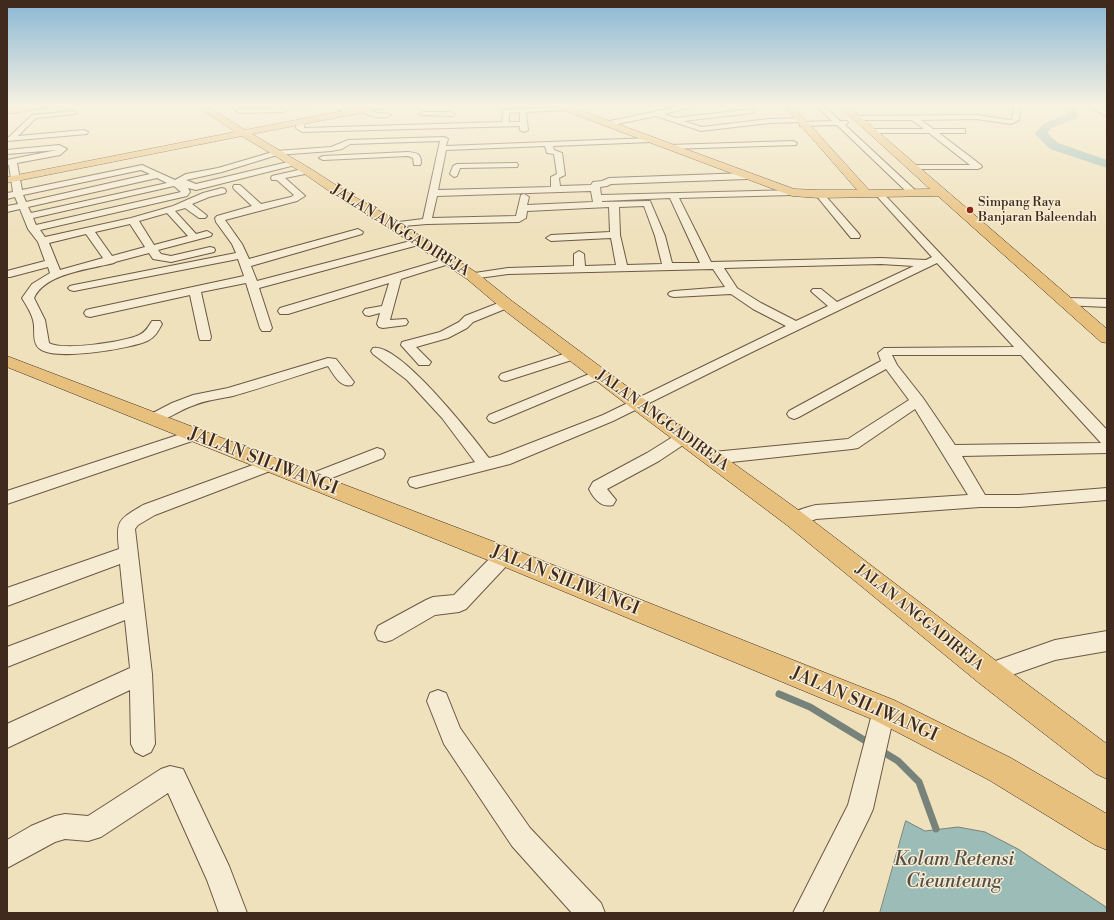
<!DOCTYPE html>
<html>
<head>
<meta charset="utf-8">
<style>
  body { margin:0 }
  #map { position:relative; width:1114px; height:920px; overflow:hidden; background:#efe1bc; font-family:"Libre Bodoni",serif }
  canvas { display:block }
  .frame { position:absolute; inset:0; border:8px solid #3f2a1d; pointer-events:none }
</style>
</head>
<body>
<div id="map">
<canvas width="1114" height="920"></canvas>
<div class="frame"></div>
</div>
<script>
const c = document.querySelector('canvas').getContext('2d');
c.lineJoin = 'round';
function fill(path, color) {
  c.fillStyle = color;
  c.fill(path, 'evenodd');
}
function trace(path, color, width, dash) {
  c.strokeStyle = color;
  c.lineWidth = width;
  c.lineCap = dash ? 'butt' : 'round';
  c.setLineDash(dash || []);
  c.stroke(path);
}
function drawText(font, color, halo, rows, align = 'center') {
  c.font = font + ' "Libre Bodoni",serif';
  c.lineWidth = 3;
  c.setLineDash([]);
  c.textBaseline = 'middle';
  c.strokeStyle = halo;
  c.fillStyle = color;
  for (const [text, x, y, turn = 0] of rows) {
    c.save();
    c.translate(x, y);
    c.rotate((+turn || 0) * Math.PI / 180);
    c.textAlign = isNaN(turn) ? turn : align;
    if (halo) c.strokeText(text, 0, 0);
    c.fillText(text, 0, 0);
    c.restore();
  }
}
const water = new Path2D(`
  M 906,821 L 925,831 L 958,827 L 985,832 L 1018,849 L 1106,907 L 1107,913 L 880,913 Z`);
const streamFar1 = new Path2D(`
  M 1073,105 L 1107,110`);
const stream = new Path2D(`
  M 779,694 L 810,707 L 869,743
  M 880,750 L 898,761 L 919,782 L 936,829`);
const river = new Path2D(`
  M 1063,105 L 1073,105 L 1079,116 L 1077,118 L 1051,128 L 1047,133 L 1058,143 L 1107,160 L 1107,168 L 1050,149 L 1035,134 L 1043,124 L 1067,114 Z`);
const minor = new Path2D(`
  M 286,105 L 315,105 L 312,107 L 292,107 L 283,112 L 239,113 L 236,111 L 239,109 L 281,108 Z
  M 331,105 L 339,105 L 351,112 L 346,113 Z
  M 353,105 C 364,105 369,112 378,113 C 384,114 387,112 391,115 C 381,122 360,113 353,105 Z
  M 687,105 L 699,105 L 664,114 L 675,118 L 752,109 L 755,111 L 752,113 L 683,121 L 702,127 L 769,119 L 800,118 L 804,120 L 800,122 L 769,123 L 701,131 L 656,116 L 608,126 L 604,124 L 605,122 Z
  M 816,105 L 823,105 L 840,121 L 847,121 L 848,123 L 845,125 L 915,190 L 916,192 L 915,194 L 909,194 L 837,125 L 800,126 L 800,122 L 803,122 L 832,121 Z
  M 1015,105 L 1021,105 L 1019,120 L 1011,124 L 977,119 L 921,120 L 933,129 L 965,129 L 965,133 L 939,133 L 981,165 L 982,167 L 978,169 L 910,169 L 909,167 L 913,165 L 970,165 L 929,133 L 872,133 L 868,131 L 872,129 L 924,129 L 912,120 L 857,120 L 854,118 L 857,116 L 977,115 L 1010,120 L 1012,119 Z
  M 1091,105 L 1098,105 L 1107,111 L 1107,116 L 1097,111 Z
  M 569,107 L 572,109 L 571,110 L 526,112 L 528,130 L 524,132 L 520,130 L 520,126 L 302,132 L 296,128 L 297,121 L 301,119 L 305,121 L 304,128 L 502,122 L 503,111 L 506,109 ZM 520,112 L 520,122 L 509,122 L 509,113 Z
  M 73,111 L 76,113 L 75,114 L 36,118 L 18,136 L 84,130 L 88,132 L 87,134 L 7,141 L 7,137 L 9,137 L 32,115 Z
  M 423,112 L 452,112 L 455,114 L 452,116 L 421,115 L 420,114 Z
  M 444,137 L 448,139 L 446,146 L 651,138 L 655,140 L 651,142 L 553,146 L 554,150 L 562,153 L 565,175 L 559,178 L 560,186 L 591,185 L 593,182 L 602,181 L 609,178 L 747,173 L 751,176 L 747,179 L 611,184 L 607,186 L 600,187 L 601,195 L 795,190 L 796,192 L 795,194 L 792,195 L 679,198 L 711,262 L 881,258 L 926,260 L 932,257 L 874,193 L 875,191 L 881,191 L 1107,430 L 1107,453 L 962,456 L 985,495 L 1019,495 L 1107,488 L 1107,500 L 1019,507 L 980,507 L 816,519 L 796,527 L 790,525 L 787,520 C 793,510 805,508 816,505 L 968,495 L 915,409 L 858,448 L 852,449 L 713,464 L 707,462 L 705,458 L 707,454 L 713,452 L 848,439 L 909,400 L 886,369 L 799,417 L 794,419 L 789,417 L 787,414 L 789,411 L 881,361 L 878,353 L 884,348 L 1014,347 L 937,263 L 750,353 L 613,421 L 510,464 L 416,488 L 410,486 L 408,482 L 410,478 L 475,462 L 442,418 L 407,380 L 373,354 L 371,351 L 373,348 C 399,342 473,437 489,458 L 500,455 L 603,415 L 786,326 L 753,309 L 731,294 L 674,297 L 670,296 L 668,294 L 670,292 L 674,291 L 725,287 L 713,269 L 508,274 L 472,279 L 468,278 L 466,276 L 468,274 L 508,268 L 574,266 L 574,254 L 579,251 L 584,254 L 585,266 L 616,265 L 611,238 L 551,241 L 546,238 L 551,235 L 610,232 L 609,207 L 527,211 L 526,218 L 519,222 L 427,224 L 391,227 L 389,225 L 391,223 L 423,219 L 440,141 L 350,144 L 342,149 L 331,151 L 277,155 L 222,172 L 186,180 L 196,184 L 292,161 L 296,163 L 295,165 L 196,190 L 188,188 L 190,192 L 187,196 L 40,230 L 45,237 L 131,218 L 173,206 L 203,193 L 222,188 L 225,189 L 226,191 L 225,193 L 209,197 L 192,204 L 205,214 L 207,216 L 205,218 L 199,218 L 185,208 L 175,211 L 196,234 L 207,231 L 212,234 L 211,236 L 158,250 L 161,254 L 171,256 L 210,247 L 214,248 L 215,250 L 214,252 L 171,262 L 153,259 L 149,253 L 115,262 L 114,263 C 91,269 45,273 34,298 L 45,320 L 49,343 C 63,351 124,342 139,335 C 146,332 148,327 152,321 L 160,321 L 162,324 C 158,331 156,336 149,340 C 132,349 55,361 40,349 C 31,342 36,330 33,320 C 31,312 26,305 22,298 L 32,284 L 50,273 L 48,267 L 10,277 L 7,277 L 7,271 L 45,261 L 38,242 L 28,229 L 20,209 L 7,212 L 7,206 L 18,204 L 15,197 L 7,199 L 7,193 L 13,192 L 9,165 L 7,165 L 7,160 L 57,150 L 7,154 L 7,150 L 59,145 L 67,149 L 60,155 L 17,163 L 22,190 L 142,165 L 175,180 L 186,174 L 218,168 L 276,151 L 331,147 L 348,140 ZM 545,146 L 547,153 L 554,154 L 557,174 L 551,177 L 551,187 L 438,190 L 446,150 ZM 141,170 L 150,174 L 26,202 L 23,195 ZM 157,178 L 167,183 L 31,213 L 28,207 ZM 174,186 L 181,192 L 36,225 L 33,218 ZM 591,191 L 593,202 L 527,205 L 529,197 L 524,194 L 521,195 L 516,216 L 432,218 L 437,196 ZM 670,198 L 700,263 L 672,263 L 665,236 L 650,201 L 602,202 L 602,201 ZM 644,206 L 655,236 L 662,264 L 627,265 L 620,235 L 619,207 ZM 167,213 L 188,236 L 154,245 L 139,221 ZM 130,224 L 145,247 L 112,256 L 95,232 ZM 86,234 L 103,258 L 60,270 L 49,243 ZM 881,264 L 914,266 L 837,302 L 821,289 L 813,289 L 811,291 L 813,293 L 828,306 L 796,321 L 761,303 L 737,288 L 724,268 ZM 892,355 L 1021,355 L 1101,443 L 955,445 L 923,398 L 897,365 Z
  M 793,141 L 797,143 L 796,145 L 669,149 L 665,147 L 669,145 Z
  M 408,152 C 417,153 421,153 421,163 L 420,165 L 414,165 L 413,158 L 408,156 L 323,160 L 319,158 L 323,156 Z
  M 514,163 L 517,163 L 518,165 L 517,167 L 460,168 L 457,176 L 454,177 L 450,174 L 453,166 L 457,164 Z
  M 307,168 L 310,169 L 311,171 L 310,173 L 285,178 L 303,194 L 305,196 L 297,201 L 225,220 L 242,244 L 249,259 L 358,229 L 363,232 L 362,234 L 251,266 L 257,281 L 418,239 L 423,242 L 422,244 L 259,288 L 272,328 L 270,331 L 262,331 L 260,328 L 246,283 L 201,292 L 211,337 L 210,340 L 200,340 L 199,337 L 190,295 L 90,317 L 86,316 L 84,313 L 86,310 L 90,309 L 244,276 L 238,259 L 74,291 L 70,290 L 68,288 L 70,286 L 74,285 L 236,253 L 232,244 L 216,222 L 215,218 L 217,216 L 252,206 L 234,189 L 233,187 L 234,185 L 240,185 L 261,204 L 291,197 L 294,195 L 277,180 L 272,180 L 271,178 L 272,176 Z
  M 819,191 L 822,192 L 859,234 L 860,236 L 859,238 L 851,238 L 815,194 Z
  M 448,258 L 453,261 L 452,263 L 401,279 L 390,320 L 406,319 L 408,322 L 406,325 L 383,328 L 379,327 L 377,324 L 380,313 L 369,316 L 365,315 L 363,312 L 365,309 L 382,306 L 389,283 L 288,314 L 280,314 L 278,311 L 280,308 Z
  M 1067,298 L 1107,299 L 1107,307 L 1063,305 L 1061,302 L 1063,299 Z
  M 506,300 L 510,301 L 512,304 L 510,307 L 473,322 L 467,328 L 448,338 L 416,347 L 431,362 L 429,365 L 419,365 L 401,345 L 402,342 L 440,332 L 459,322 L 465,316 Z
  M 573,351 L 578,352 L 580,355 L 578,358 L 506,381 L 501,380 L 499,377 L 501,374 Z
  M 328,358 L 336,359 L 354,382 L 352,385 C 340,388 334,375 328,366 C 296,376 265,387 233,396 C 219,399 205,400 192,406 C 179,410 159,426 147,422 L 145,419 L 147,416 L 172,403 L 193,395 L 228,388 Z
  M 599,370 L 604,371 L 606,374 L 604,377 L 499,421 L 494,423 L 489,421 L 487,418 L 489,415 Z
  M 193,430 L 198,431 L 201,435 L 198,439 L 7,504 L 7,491 Z
  M 684,432 L 689,433 L 692,437 L 689,441 L 659,461 L 607,489 L 616,500 L 613,505 C 601,508 594,499 589,489 L 593,482 L 647,453 L 679,433 Z
  M 377,448 L 383,450 L 385,454 L 383,458 L 311,486 L 305,484 L 303,480 L 305,476 Z
  M 272,458 L 278,460 L 280,464 L 278,468 L 155,515 L 138,525 L 135,529 L 152,674 L 155,744 L 151,752 L 143,756 L 135,752 L 131,744 L 130,690 L 7,748 L 7,724 L 130,668 L 125,620 L 7,667 L 7,647 L 124,603 L 120,564 L 7,606 L 7,588 L 119,549 C 116,520 118,520 143,505 Z
  M 504,548 L 511,551 L 513,556 L 511,561 L 466,609 L 459,612 L 435,615 L 392,640 L 385,642 L 378,640 L 375,633 L 378,626 L 426,600 L 433,597 L 454,595 L 497,551 Z
  M 1107,631 L 1107,651 L 1055,660 L 989,683 L 981,680 L 978,673 L 981,666 L 1055,640 Z
  M 438,690 L 446,693 L 460,728 L 530,828 L 601,903 L 605,913 L 572,913 L 512,846 L 444,744 L 427,701 L 430,693 Z
  M 884,699 L 892,702 L 895,710 L 873,809 L 869,818 L 822,913 L 793,913 L 848,805 L 873,710 L 876,702 Z
  M 170,766 L 183,769 L 229,866 L 247,913 L 219,913 L 207,880 L 168,793 L 101,837 L 88,841 L 65,839 L 55,842 L 7,868 L 7,840 L 31,826 L 55,816 L 65,814 L 88,816 L 161,769 Z`);
const major = new Path2D(`
  M 30,105 L 51,105 L 47,108 L 7,114 L 7,108 Z
  M 195,105 L 205,105 L 245,130 L 373,105 L 390,105 L 386,108 L 252,134 L 311,169 L 353,196 L 399,222 L 477,273 L 512,301 L 644,399 L 804,514 L 999,663 L 1107,744 L 1107,779 L 1096,774 L 979,683 L 788,526 L 630,407 L 500,307 L 467,279 L 389,228 L 345,202 L 303,173 L 242,136 L 7,183 L 7,177 L 235,132 Z
  M 554,105 L 566,105 L 794,189 L 819,190 L 857,190 L 783,105 L 792,105 L 869,190 L 930,189 L 838,105 L 847,105 L 1107,329 L 1107,343 L 1101,342 L 938,196 L 819,198 L 792,196 L 555,107 Z
  M 7,356 L 513,549 L 894,700 L 1011,758 L 1107,814 L 1107,850 L 1095,845 L 989,780 L 874,720 L 495,563 L 7,367 Z`);
const markers = [
  [970,210,4,"#8f2418"]
];
const farPoinames = [
  ["Simpang Raya",978,203],
  ["Banjaran Baleendah",978,218]
];
const streetNames = [
  ["JALAN ANGGADIREJA",400,231,32],
  ["JALAN ANGGADIREJA",662,421,36],
  ["JALAN ANGGADIREJA",919,618,39]
];
const nearStreetnames = [
  ["JALAN SILIWANGI",263,462,21],
  ["JALAN SILIWANGI",565,581,22],
  ["JALAN SILIWANGI",864,705,24]
];
const nearWaternames = [
  ["Kolam Retensi",954,860],
  ["Cieunteung",954,882]
];
fill(water, '#9cbcb8');
trace(water, '#77827a', 1);
trace(streamFar1, '#77827a', 2);
trace(stream, '#77827a', 7);
fill(river, '#9cbcb8');
trace(minor, '#6b5845', 2);
trace(major, '#3f2a1d', 1);
fill(minor, '#f5ecd3');
fill(major, '#e8c07e');
const sky = c.createLinearGradient(0, 0, 0, 234);
sky.addColorStop(0, '#89b7d5');
sky.addColorStop(0.45, '#f8f2e1');
sky.addColorStop(1, '#f8f2e100');
c.fillStyle = sky;
c.fillRect(0, 0, 1114, 234);
for (const [x, y, r, color] of markers) {
  const dot = new Path2D();
  dot.arc(x, y, r, 0, 2 * Math.PI);
  c.fillStyle = color;
  c.fill(dot);
  trace(dot, '#f5ecd3', 1.5);
}
drawText('13px', '#3f2a1d', '#f5ecd3', farPoinames, 'left');
drawText('15px', '#3f2a1d', '#f5ecd3', streetNames);
drawText('18px', '#3f2a1d', '#f5ecd3', nearStreetnames);
drawText('italic 19px', '#564e44', '#f5ecd3', nearWaternames);
</script>
</body>
</html>
